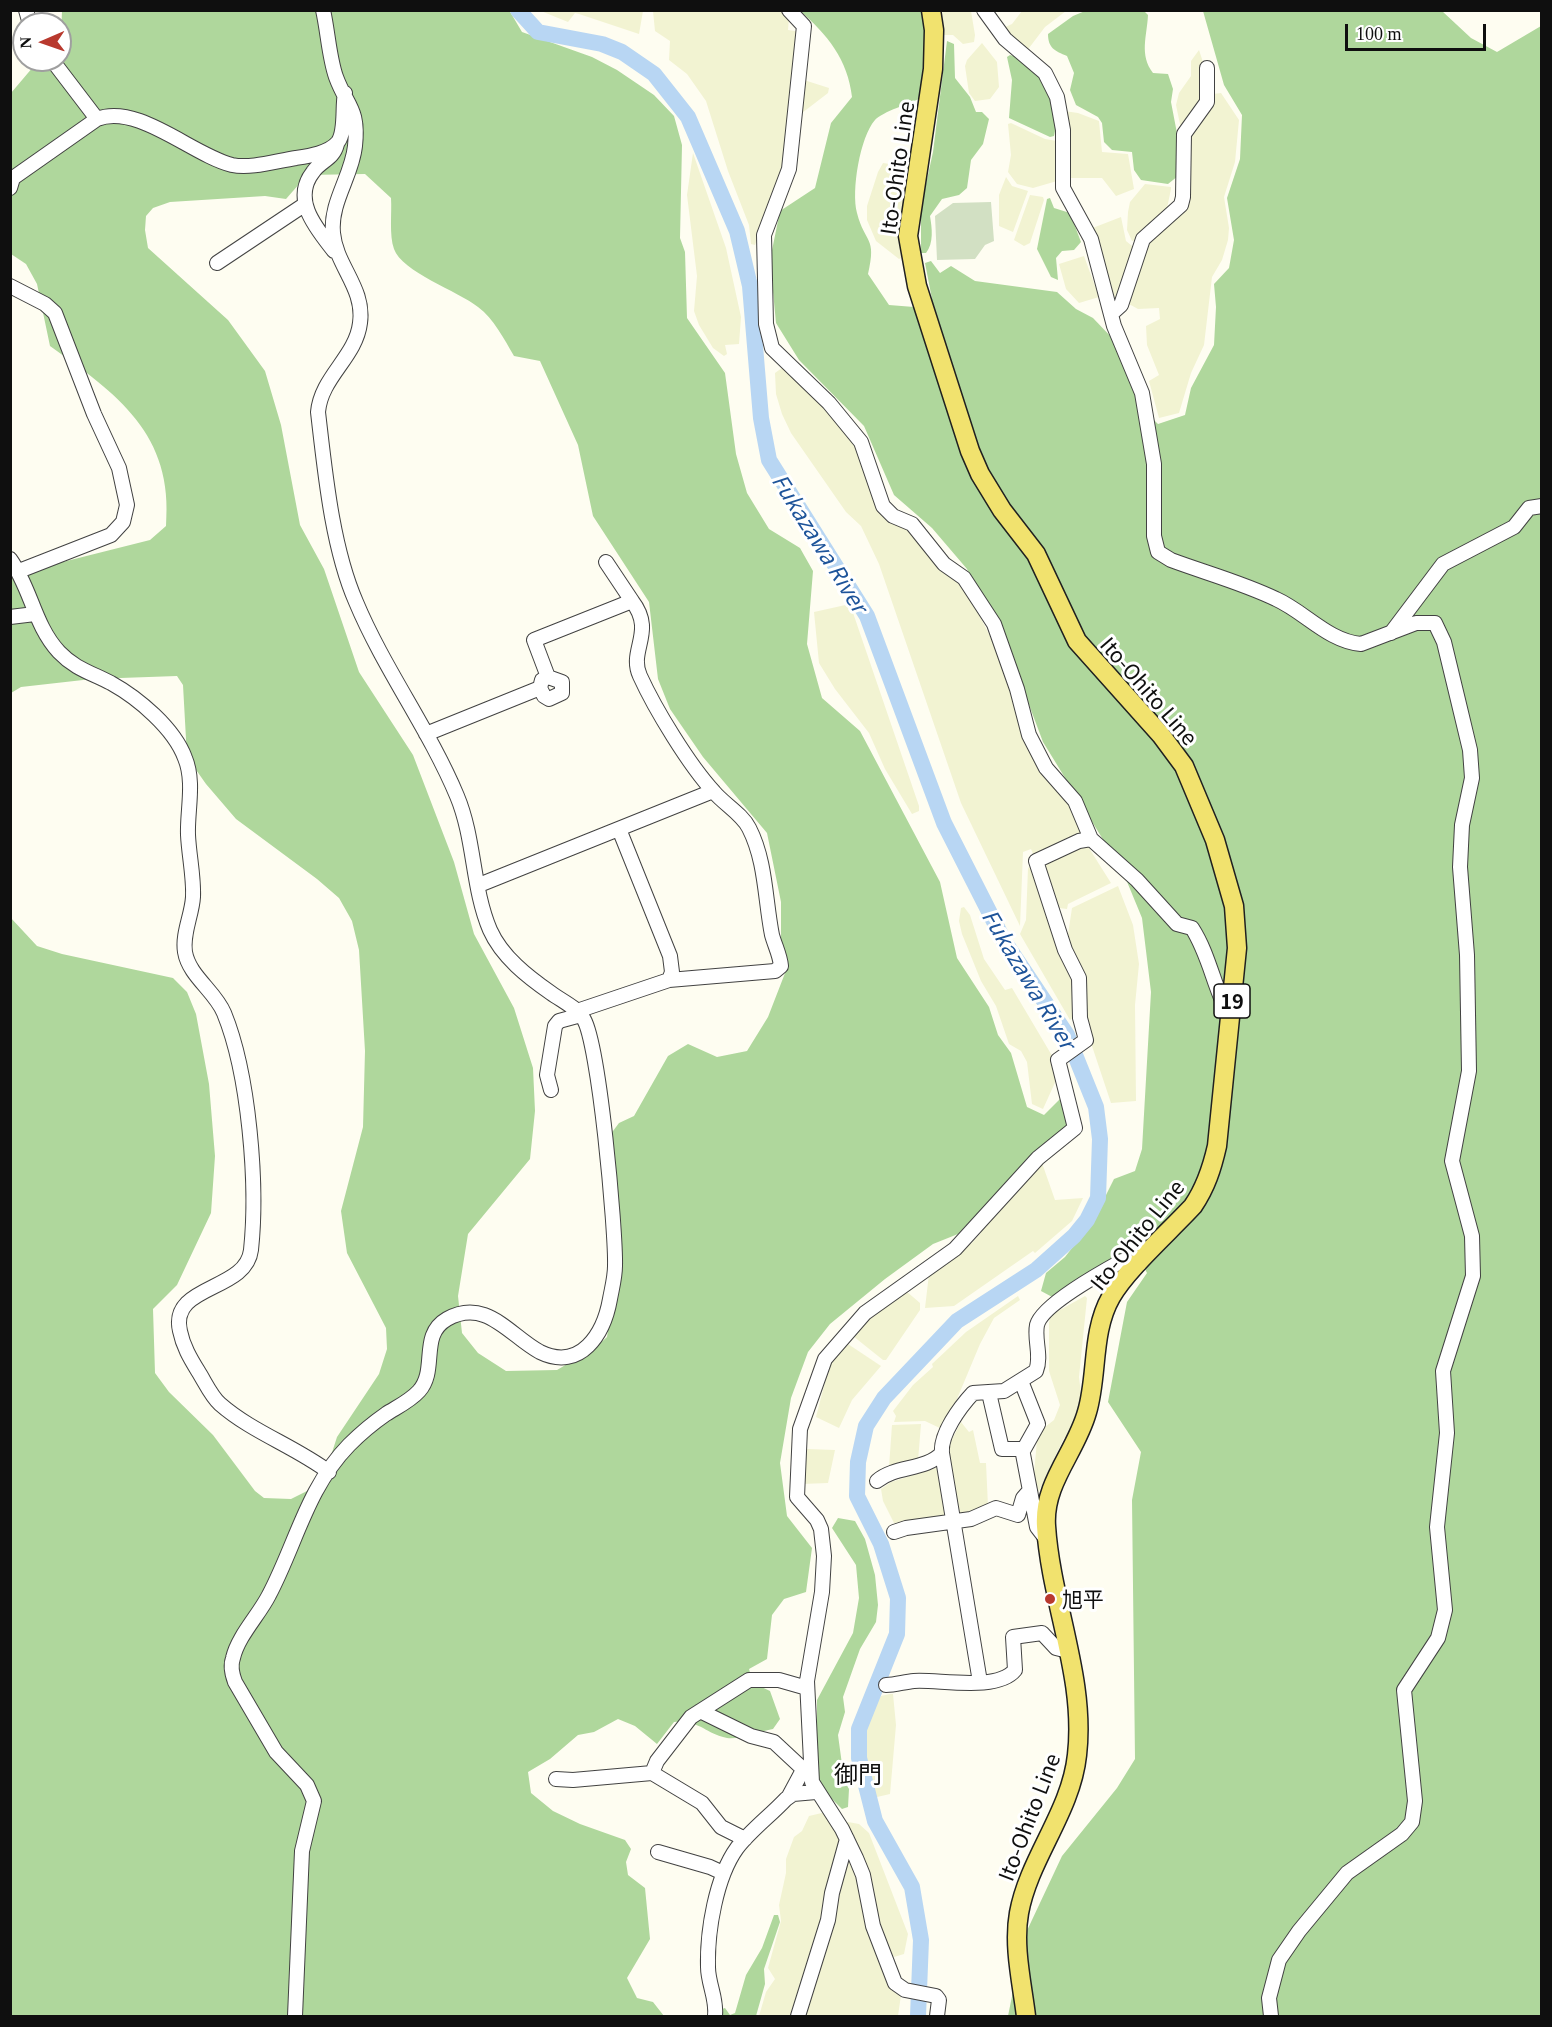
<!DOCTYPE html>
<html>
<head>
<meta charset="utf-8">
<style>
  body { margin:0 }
  #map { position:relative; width:1552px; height:2027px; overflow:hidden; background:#fefdf1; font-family:Georgia,serif }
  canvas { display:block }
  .frame { position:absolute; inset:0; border:12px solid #0f0f0f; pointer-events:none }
  .north { position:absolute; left:12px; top:12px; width:60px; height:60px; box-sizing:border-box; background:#fff; border:2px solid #9f9f9f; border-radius:50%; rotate:268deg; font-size:16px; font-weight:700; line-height:24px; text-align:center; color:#0f0f0f }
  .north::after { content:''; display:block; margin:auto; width:21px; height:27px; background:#b8392e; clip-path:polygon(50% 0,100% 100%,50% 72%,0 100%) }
  .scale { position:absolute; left:1345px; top:24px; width:141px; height:27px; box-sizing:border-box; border:3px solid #0f0f0f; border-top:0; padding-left:8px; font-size:18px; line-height:21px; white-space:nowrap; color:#0f0f0f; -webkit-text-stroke:4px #fff; paint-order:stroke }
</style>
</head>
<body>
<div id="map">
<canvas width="1552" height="2027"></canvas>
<div class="frame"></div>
<div class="north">N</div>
<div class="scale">100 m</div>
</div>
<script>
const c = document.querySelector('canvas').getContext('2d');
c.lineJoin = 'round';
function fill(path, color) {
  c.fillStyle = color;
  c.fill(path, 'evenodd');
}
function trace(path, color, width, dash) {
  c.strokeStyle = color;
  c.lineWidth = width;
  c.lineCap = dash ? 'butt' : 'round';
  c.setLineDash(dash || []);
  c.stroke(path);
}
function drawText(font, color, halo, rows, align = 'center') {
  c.font = font + ' Georgia,"Noto Sans JP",serif';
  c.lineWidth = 6;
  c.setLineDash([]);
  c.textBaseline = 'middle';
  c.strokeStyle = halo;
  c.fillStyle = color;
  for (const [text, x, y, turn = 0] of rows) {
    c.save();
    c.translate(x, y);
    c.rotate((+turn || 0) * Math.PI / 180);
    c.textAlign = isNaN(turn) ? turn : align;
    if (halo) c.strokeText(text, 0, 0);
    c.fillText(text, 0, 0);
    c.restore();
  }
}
const farmland = new Path2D(`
  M 541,11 L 643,11 L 639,34 L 579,14 L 575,13 L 568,22 Z
  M 653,11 L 783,11 L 789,18 L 788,30 L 801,32 L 786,159 L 755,245 L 751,244 L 749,225 L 728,171 L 706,101 L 687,74 L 669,60 L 670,41 L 655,31 Z
  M 942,11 L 971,11 L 975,35 L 974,42 L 963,44 L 953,35 L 944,35 Z
  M 1022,11 L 1066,11 L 1045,27 L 1026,52 L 1003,28 L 1012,24 Z
  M 982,43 L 997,62 L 999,87 L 990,99 L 975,101 L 969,93 L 965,66 L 967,60 Z
  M 1199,50 L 1205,68 L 1206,91 L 1181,129 L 1176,105 L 1179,93 L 1191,76 L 1191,61 Z
  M 804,80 L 829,88 L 828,93 L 802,113 Z
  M 1221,93 L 1239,120 L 1235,162 L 1224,197 L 1229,228 L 1228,240 L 1222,260 L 1212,277 L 1204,345 L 1191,373 L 1179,413 L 1159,418 L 1149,381 L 1159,375 L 1147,345 L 1146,326 L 1160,319 L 1159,308 L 1138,309 L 1129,304 L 1129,294 L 1147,240 L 1182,208 L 1187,134 L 1213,94 Z
  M 1064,111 L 1078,113 L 1099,121 L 1102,152 L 1128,154 L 1134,189 L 1116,196 L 1102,178 L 1068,178 Z
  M 1011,123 L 1045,139 L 1057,141 L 1057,181 L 1033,188 L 1017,184 L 1008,172 L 1011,155 L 1008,124 Z
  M 693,153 L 726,248 L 741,317 L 739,344 L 725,345 L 727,354 L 724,356 L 713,348 L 699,325 L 694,311 L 697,276 L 687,195 Z
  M 897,161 L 912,164 L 902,208 L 901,258 L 899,259 L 876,241 L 867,220 L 867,206 L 878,172 L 883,163 L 896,165 Z
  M 1006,177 L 1012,186 L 1028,191 L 1013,232 L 999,226 L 999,195 Z
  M 1145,184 L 1171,187 L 1171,189 L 1166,213 L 1139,240 L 1132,241 L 1127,230 L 1128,212 L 1130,202 Z
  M 1030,195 L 1043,197 L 1044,200 L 1030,243 L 1024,246 L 1014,240 Z
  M 1121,217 L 1126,241 L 1137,250 L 1116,308 L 1090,229 Z
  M 1084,256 L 1099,297 L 1079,303 L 1066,289 L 1059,264 Z
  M 786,365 L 854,439 L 874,492 L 911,525 L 961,580 L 990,636 L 1015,696 L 1084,833 L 1035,858 L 1031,849 L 1023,852 L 1020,926 L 961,803 L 879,564 L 861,526 L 846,512 L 791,433 L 782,414 L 776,394 L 775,373 Z
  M 850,604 L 919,806 L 919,811 L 912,814 L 885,769 L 869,733 L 835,689 L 819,663 L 814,612 Z
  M 1087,845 L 1111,883 L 1068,904 L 1067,909 L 1059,908 L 1047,875 L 1046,865 L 1074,848 Z
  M 1033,865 L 1075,977 L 1076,1015 L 1070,1020 L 1020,934 L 1026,920 L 1028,868 Z
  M 1118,886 L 1133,925 L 1139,964 L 1135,1005 L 1136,1101 L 1111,1103 L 1091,1043 L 1067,941 L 1072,908 Z
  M 964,907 L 970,915 L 984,959 L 1005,990 L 1012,988 L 1054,1059 L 1058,1076 L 1043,1109 L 1032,1104 L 1027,1062 L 1021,1051 L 1009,1044 L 996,1006 L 981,981 L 962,934 L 959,921 L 961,908 Z
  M 1042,1163 L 1055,1200 L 1083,1198 L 1072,1221 L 1035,1253 L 1033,1251 L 954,1306 L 925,1308 L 929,1274 L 966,1240 L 971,1244 L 981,1233 L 976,1228 Z
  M 906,1291 L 920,1303 L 920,1310 L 886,1360 L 883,1360 L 853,1336 L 865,1321 Z
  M 1018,1296 L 1020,1300 L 994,1318 L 980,1344 L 944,1430 L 925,1421 L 894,1422 L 896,1416 L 893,1411 L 913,1385 L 933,1367 L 932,1364 L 966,1332 Z
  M 1085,1296 L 1087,1298 L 1079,1377 L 1082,1402 L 1069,1437 L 1064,1438 L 1038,1493 L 1034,1474 L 1037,1440 L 1045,1427 L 1054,1420 L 1060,1405 L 1049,1371 L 1049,1322 L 1051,1315 Z
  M 848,1344 L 881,1366 L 852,1400 L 839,1428 L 816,1417 L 830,1363 Z
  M 961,1422 L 969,1432 L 973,1430 L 980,1463 L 986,1463 L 988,1506 L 974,1515 L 960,1515 L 949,1453 L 950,1443 Z
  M 921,1424 L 918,1461 L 889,1467 L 892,1425 Z
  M 807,1449 L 835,1450 L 828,1483 L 802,1484 Z
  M 939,1467 L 949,1517 L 894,1523 L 883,1501 L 881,1489 L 891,1482 Z
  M 890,1694 L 893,1694 L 896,1725 L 890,1794 L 877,1797 L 869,1788 L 861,1758 L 864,1755 L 863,1733 L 864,1724 L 881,1696 Z
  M 826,1812 L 841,1839 L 826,1905 L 794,2016 L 759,2016 L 766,1992 L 775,1979 L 768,1968 L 781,1921 L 779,1905 L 786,1873 L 786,1859 L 794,1837 L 802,1831 L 809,1816 Z
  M 848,1822 L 859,1824 L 869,1833 L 908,1934 L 904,1954 L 894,1957 L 887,1947 L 843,1824 Z
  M 847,1856 L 850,1856 L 891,1985 L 901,1995 L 898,2016 L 802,2016 Z`);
const forest = new Path2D(`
  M 509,10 L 522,32 L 592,57 L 617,70 L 654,95 L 674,116 L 682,145 L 680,238 L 685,252 L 687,318 L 725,373 L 736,454 L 747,493 L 769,529 L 800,548 L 813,571 L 807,644 L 822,698 L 860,731 L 940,882 L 957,958 L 989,1007 L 998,1035 L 1011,1053 L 1027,1107 L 1044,1115 L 1061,1098 L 1068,1122 L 1065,1131 L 1038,1150 L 958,1234 L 933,1244 L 885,1279 L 830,1324 L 808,1352 L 791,1398 L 780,1463 L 787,1516 L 812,1548 L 806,1592 L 784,1599 L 772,1615 L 767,1659 L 749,1669 L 753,1683 L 770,1691 L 780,1719 L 773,1729 C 760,1731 739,1740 727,1738 C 704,1733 700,1720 674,1722 L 657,1744 L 635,1726 L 618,1719 L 594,1732 L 578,1735 L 550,1759 L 528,1772 L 531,1793 L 553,1811 L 580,1824 L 625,1840 L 631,1849 L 626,1862 L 628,1875 L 645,1888 L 650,1939 L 627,1978 L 637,1998 L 653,2002 L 664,2016 L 11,2016 L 10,917 L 37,946 L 62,954 L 173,978 L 187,992 L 196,1014 L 209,1084 L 215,1156 L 211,1213 L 177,1285 L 153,1309 L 155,1373 L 169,1392 L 213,1435 L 255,1491 L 264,1498 L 291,1499 L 309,1490 L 327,1468 L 337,1437 L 379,1374 L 387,1349 L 386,1328 L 347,1253 L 341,1211 L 363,1127 L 365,1051 L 359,950 L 352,921 L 339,898 L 317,879 L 236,819 L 206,784 L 187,757 L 183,685 L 177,676 L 92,679 L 21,687 L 11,693 L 11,575 L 150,540 L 166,526 C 174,434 117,394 50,346 L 37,284 L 26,264 L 11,254 L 11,93 L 39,60 L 60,60 L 62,11 ZM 365,174 L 391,198 C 392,213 389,235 394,249 C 402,272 458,291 478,307 C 494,319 504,339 514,356 L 540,361 L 578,445 L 593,516 L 649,602 L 658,679 L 670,709 L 703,757 L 767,833 L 781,902 L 781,942 L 787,968 L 768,1017 L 747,1051 L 717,1057 L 688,1044 L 668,1056 L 634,1116 L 619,1123 L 607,1139 L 611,1310 L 607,1337 L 596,1347 L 557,1370 L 506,1371 L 478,1353 L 462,1333 L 458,1296 L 468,1234 L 530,1159 L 535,1111 L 533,1068 L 514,1008 L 474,934 L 454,862 L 413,755 L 359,672 L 324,569 L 300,525 L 281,425 L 265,371 L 228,320 L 148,248 L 145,230 L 146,216 L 153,208 L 170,202 L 265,196 L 286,199 L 307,175 Z
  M 800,11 L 921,11 C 932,38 927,70 921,98 C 911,103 882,112 875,120 C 860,137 851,191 857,213 C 865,244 877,236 868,274 L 889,305 L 914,307 L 932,299 L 925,263 L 931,261 L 940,273 L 951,266 L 975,281 L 1057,292 L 1076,309 L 1093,318 L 1116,342 L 1152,418 L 1158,424 L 1185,415 L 1191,388 L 1214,345 L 1216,307 L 1214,284 L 1229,268 L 1234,240 L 1227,198 L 1240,159 L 1242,115 L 1224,85 L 1203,11 L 1442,11 L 1471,38 L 1497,52 L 1541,26 L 1541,2016 L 1008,2016 L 1024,1937 L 1062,1856 L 1117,1788 L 1135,1759 L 1132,1500 L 1141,1452 L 1108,1402 L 1127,1302 L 1147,1273 L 1135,1250 L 1056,1299 L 1041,1291 L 1046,1273 L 1065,1257 L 1093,1221 L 1114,1179 L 1135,1171 L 1142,1149 L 1151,992 L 1142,918 L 1123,872 L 1043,742 L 1007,646 L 967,569 L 932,528 L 894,495 L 864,426 L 799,360 L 776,323 L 770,260 L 780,211 L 815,188 L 831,123 L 852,97 C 848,60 827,34 800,11 Z
  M 1085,11 L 1144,11 L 1148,15 C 1147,36 1139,55 1153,73 L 1168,74 L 1173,89 L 1171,102 L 1180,149 L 1178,176 L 1168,184 L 1141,180 L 1134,170 L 1132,152 L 1112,150 L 1104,142 L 1102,123 L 1098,117 L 1076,105 L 1070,90 L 1074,73 L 1067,56 C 1055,51 1048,48 1048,34 L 1073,16 Z
  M 947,41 L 954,44 L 955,78 L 970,97 L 976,112 L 982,112 L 989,119 L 983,144 L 971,160 L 967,188 L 959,195 L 942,199 L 930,216 C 932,228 934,243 926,253 L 921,253 L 921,207 L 933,152 Z
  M 1010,55 C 1039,61 1063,109 1054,136 L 1050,137 L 1009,118 L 1012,80 L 1007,57 Z
  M 1050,198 L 1054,208 L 1070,213 L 1081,242 L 1074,250 L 1062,251 L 1056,258 L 1058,280 L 1051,277 L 1037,249 L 1047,199 Z
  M 838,1518 L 855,1521 L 865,1539 L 875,1575 L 878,1605 L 876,1622 L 860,1649 L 843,1697 L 845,1712 L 838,1735 L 844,1779 L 849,1789 L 848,1807 L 842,1809 L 828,1795 L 817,1775 L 817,1700 L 853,1633 L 859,1598 L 856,1565 L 832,1528 Z
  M 774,1915 L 778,1915 L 780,1922 L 764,1969 L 765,1984 L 756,2016 L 721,2016 L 722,2009 L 725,2008 L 730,2015 L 735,2013 L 746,1975 L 762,1948 Z`);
const cemetery = new Path2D(`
  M 991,202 L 994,241 L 985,245 L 975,259 L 937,260 L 935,216 L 953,203 Z`);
const river = new Path2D(`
  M 518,10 L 538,32 L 602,44 L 622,52 L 654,74 L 688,117 L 737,231 L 750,286 L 761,418 L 769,460 L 867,616 L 944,823 L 1004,941 L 1067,1035 L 1096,1107 L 1100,1139 L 1098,1198 L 1087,1220 L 1074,1236 L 1036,1270 L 957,1321 L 884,1398 L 866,1426 L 858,1462 L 857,1496 L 881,1544 L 898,1598 L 897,1634 L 859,1729 L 859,1758 L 875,1821 L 912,1887 L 921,1940 L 918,2016`);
const minor = new Path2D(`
  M 26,10 L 30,24
  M 789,10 L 804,26 L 789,169 L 764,235 L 766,324 L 772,348 L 829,403 L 861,442 L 883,506 L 893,516 L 912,524 L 944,564 L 964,578 L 994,624 L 1017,689 L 1029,735 L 1046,768 L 1075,801 L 1091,839 L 1137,880 L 1177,924 L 1192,928 C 1210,956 1214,989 1230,1017
  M 984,10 L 1005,39 L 1045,73 L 1057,97 L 1063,130 L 1063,188 L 1091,239 L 1114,326 L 1142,393 L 1154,464 L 1154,536 L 1158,552 L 1171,560 C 1206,573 1243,583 1276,599 C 1305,612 1328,641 1361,644 L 1416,623 L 1435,623 L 1444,642 L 1458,700 L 1470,750 L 1472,778 L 1462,825 L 1460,867 L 1467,955 L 1469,1071 L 1452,1161 L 1472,1236 L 1473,1276 L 1443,1371 L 1447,1433 L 1437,1527 L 1445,1610 L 1438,1638 L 1404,1690 L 1415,1801 L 1412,1822 L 1402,1834 L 1347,1873 L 1299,1931 L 1279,1960 L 1269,1998 L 1271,2016
  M 52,60 L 97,119
  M 10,188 L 13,178 L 97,119 C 138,103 192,155 232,165 C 251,169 276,161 296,158 C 309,156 329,153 338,142 C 346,131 342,107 345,93
  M 334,251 C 317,229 291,200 313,172 C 321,160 333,160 337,144
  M 217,263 L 304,205
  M 10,286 L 45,304 L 55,313 L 94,414 L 119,468 L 127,505 L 123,522 L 111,535 L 19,571
  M 1111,314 L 1121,305 L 1143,239 L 1181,205 L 1183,197 L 1184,134 L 1207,102 L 1207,68
  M 10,559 C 31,588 34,625 59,652 C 75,669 92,673 111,683 C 138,698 174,728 185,758 C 195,782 187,811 188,835 C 189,856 194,877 193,897 C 192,915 182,934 185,952 C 189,976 215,991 224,1013 C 249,1074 258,1184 251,1250 C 246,1292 169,1284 180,1331 C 183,1346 190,1358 198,1371 C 205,1382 211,1396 220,1404 C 252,1432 294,1446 329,1472
  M 606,562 L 632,601
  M 10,617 L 35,614
  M 1391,633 L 1443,564 L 1514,527 L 1529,508 L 1542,506
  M 540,688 L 544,696 L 549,699 L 562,693 L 562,682 L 548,677
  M 426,734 L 540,688 L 542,680 L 548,677 L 534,640 L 632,601 C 656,632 628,650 640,676 C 655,709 689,765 714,792 C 724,804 742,814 749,828 C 766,861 765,900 772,935 C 775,946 780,955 781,966 L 775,971 L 669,980
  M 479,885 L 713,791
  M 577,1011 L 669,980 L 672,972 L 670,956 L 619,829
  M 551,1090 L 547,1075 L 555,1026 L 559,1021 L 581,1015
  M 989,1393 L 1002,1449 L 1024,1449 L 1038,1424 L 1021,1381
  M 1022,1449 L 1037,1527 L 1047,1540
  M 877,1481 C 896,1465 925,1471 942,1453
  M 894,1532 L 906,1528 L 971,1519 L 996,1508 L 1018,1515 L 1023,1498 L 1030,1490
  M 980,1682 L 942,1453 C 940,1434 960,1407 973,1393 L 1004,1391 L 1036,1371 C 1042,1356 1034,1340 1037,1325 C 1042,1305 1104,1271 1122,1261 L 1139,1264
  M 886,1685 C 895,1685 904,1682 914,1681 C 938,1679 997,1692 1015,1670 L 1013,1637 L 1042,1633 L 1056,1648 L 1068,1651
  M 700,1711 L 751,1736 L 774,1742 L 803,1769
  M 652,1773 L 657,1761 L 691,1717 L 749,1680 L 779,1680 L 807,1688
  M 556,1779 L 573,1780 L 652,1773 L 702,1803 L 721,1827 L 745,1839
  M 789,1796 L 804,1768 L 809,1766
  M 658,1852 L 710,1867 L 723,1873
  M 295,2016 L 302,1851 L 314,1801 L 307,1785 L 276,1752 L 235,1682 C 232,1674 230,1666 233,1658 C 238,1636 259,1615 269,1595 C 296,1544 307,1488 349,1445 C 360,1434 373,1423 386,1414 C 397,1407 410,1401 419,1391 C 438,1370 419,1335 447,1319 C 486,1297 510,1336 540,1352 C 581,1372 604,1333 610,1299 C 612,1288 615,1277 615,1266 C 616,1232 599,1040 583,1018 C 576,1007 562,1001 551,993 C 528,977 502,957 490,930 C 472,888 475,839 457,796 C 429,729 384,669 356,602 C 332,547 325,472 318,412 C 321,377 356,357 360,323 C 365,288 336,266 333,233 C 330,202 352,176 355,146 C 359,108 347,107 336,77 C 329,57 328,32 323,10
  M 715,2016 C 717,1998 708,1984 708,1967 C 707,1931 716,1877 737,1848 C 751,1830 770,1816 786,1799 L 793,1794 L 816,1792
  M 798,2016 L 828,1920 L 832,1893 L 847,1839
  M 937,2016 L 939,2000 L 936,1996 L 905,1990 L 895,1983 L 873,1926 L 863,1875 L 856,1858 L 842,1829 L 812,1782 L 807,1681 L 822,1592 L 824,1556 L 821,1529 L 817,1520 L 797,1497 L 800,1429 L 825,1359 L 865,1313 L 955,1249 L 1038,1158 L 1075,1128 L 1058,1060 L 1086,1040 L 1080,1018 L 1079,978 L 1065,950 L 1036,861 L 1079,841 L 1091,839`);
const major = new Path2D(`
  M 931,10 L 934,30 L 933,69 L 908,236 L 917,286 L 970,451 L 980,474 L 1002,510 L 1036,554 L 1077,641 L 1161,735 L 1184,766 L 1215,840 L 1234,906 L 1237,948 L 1217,1146 C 1212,1168 1206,1187 1193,1206 C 1170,1231 1126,1270 1111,1297 C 1091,1332 1098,1375 1087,1412 C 1076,1452 1043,1483 1046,1526 C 1051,1603 1086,1678 1077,1755 C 1071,1812 1029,1858 1019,1913 C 1013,1946 1022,1983 1026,2016`);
const markers = [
  [1050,1599,6,"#b8392e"]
];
const shields = [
  [1232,1001,36]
];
const shieldNames = [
  ["19",1232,1001]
];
const streetNames = [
  ["Ito-Ohito Line",897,168,-82],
  ["Ito-Ohito Line",1149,691,49],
  ["Ito-Ohito Line",1137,1235,-51],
  ["Ito-Ohito Line",1029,1817,-69]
];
const poiNames = [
  ["旭平",1062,1599]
];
const waterNames = [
  ["Fukazawa River",820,543,58],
  ["Fukazawa River",1029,979,59]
];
const quarterNames = [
  ["御門",858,1774]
];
fill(farmland, '#f2f3d2');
fill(forest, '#afd79c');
fill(cemetery, '#d2e0c3');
trace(river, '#b8d6f3', 16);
trace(minor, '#424242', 16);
trace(major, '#202020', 21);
trace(minor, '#fff', 14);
trace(major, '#f1e26e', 18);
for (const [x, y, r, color] of markers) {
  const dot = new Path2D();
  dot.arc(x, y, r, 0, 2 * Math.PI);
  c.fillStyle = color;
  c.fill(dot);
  trace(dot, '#fff', 2);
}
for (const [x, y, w] of shields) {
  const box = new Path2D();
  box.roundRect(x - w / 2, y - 17, w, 34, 4.5);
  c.fillStyle = '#fff';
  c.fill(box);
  trace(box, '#0f0f0f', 1.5);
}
drawText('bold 20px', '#0f0f0f', null, shieldNames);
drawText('21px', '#0f0f0f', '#fff', streetNames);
drawText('21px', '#0f0f0f', '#fff', poiNames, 'left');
drawText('italic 22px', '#1e549a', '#fff', waterNames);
drawText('24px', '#0f0f0f', '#fff', quarterNames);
</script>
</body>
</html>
